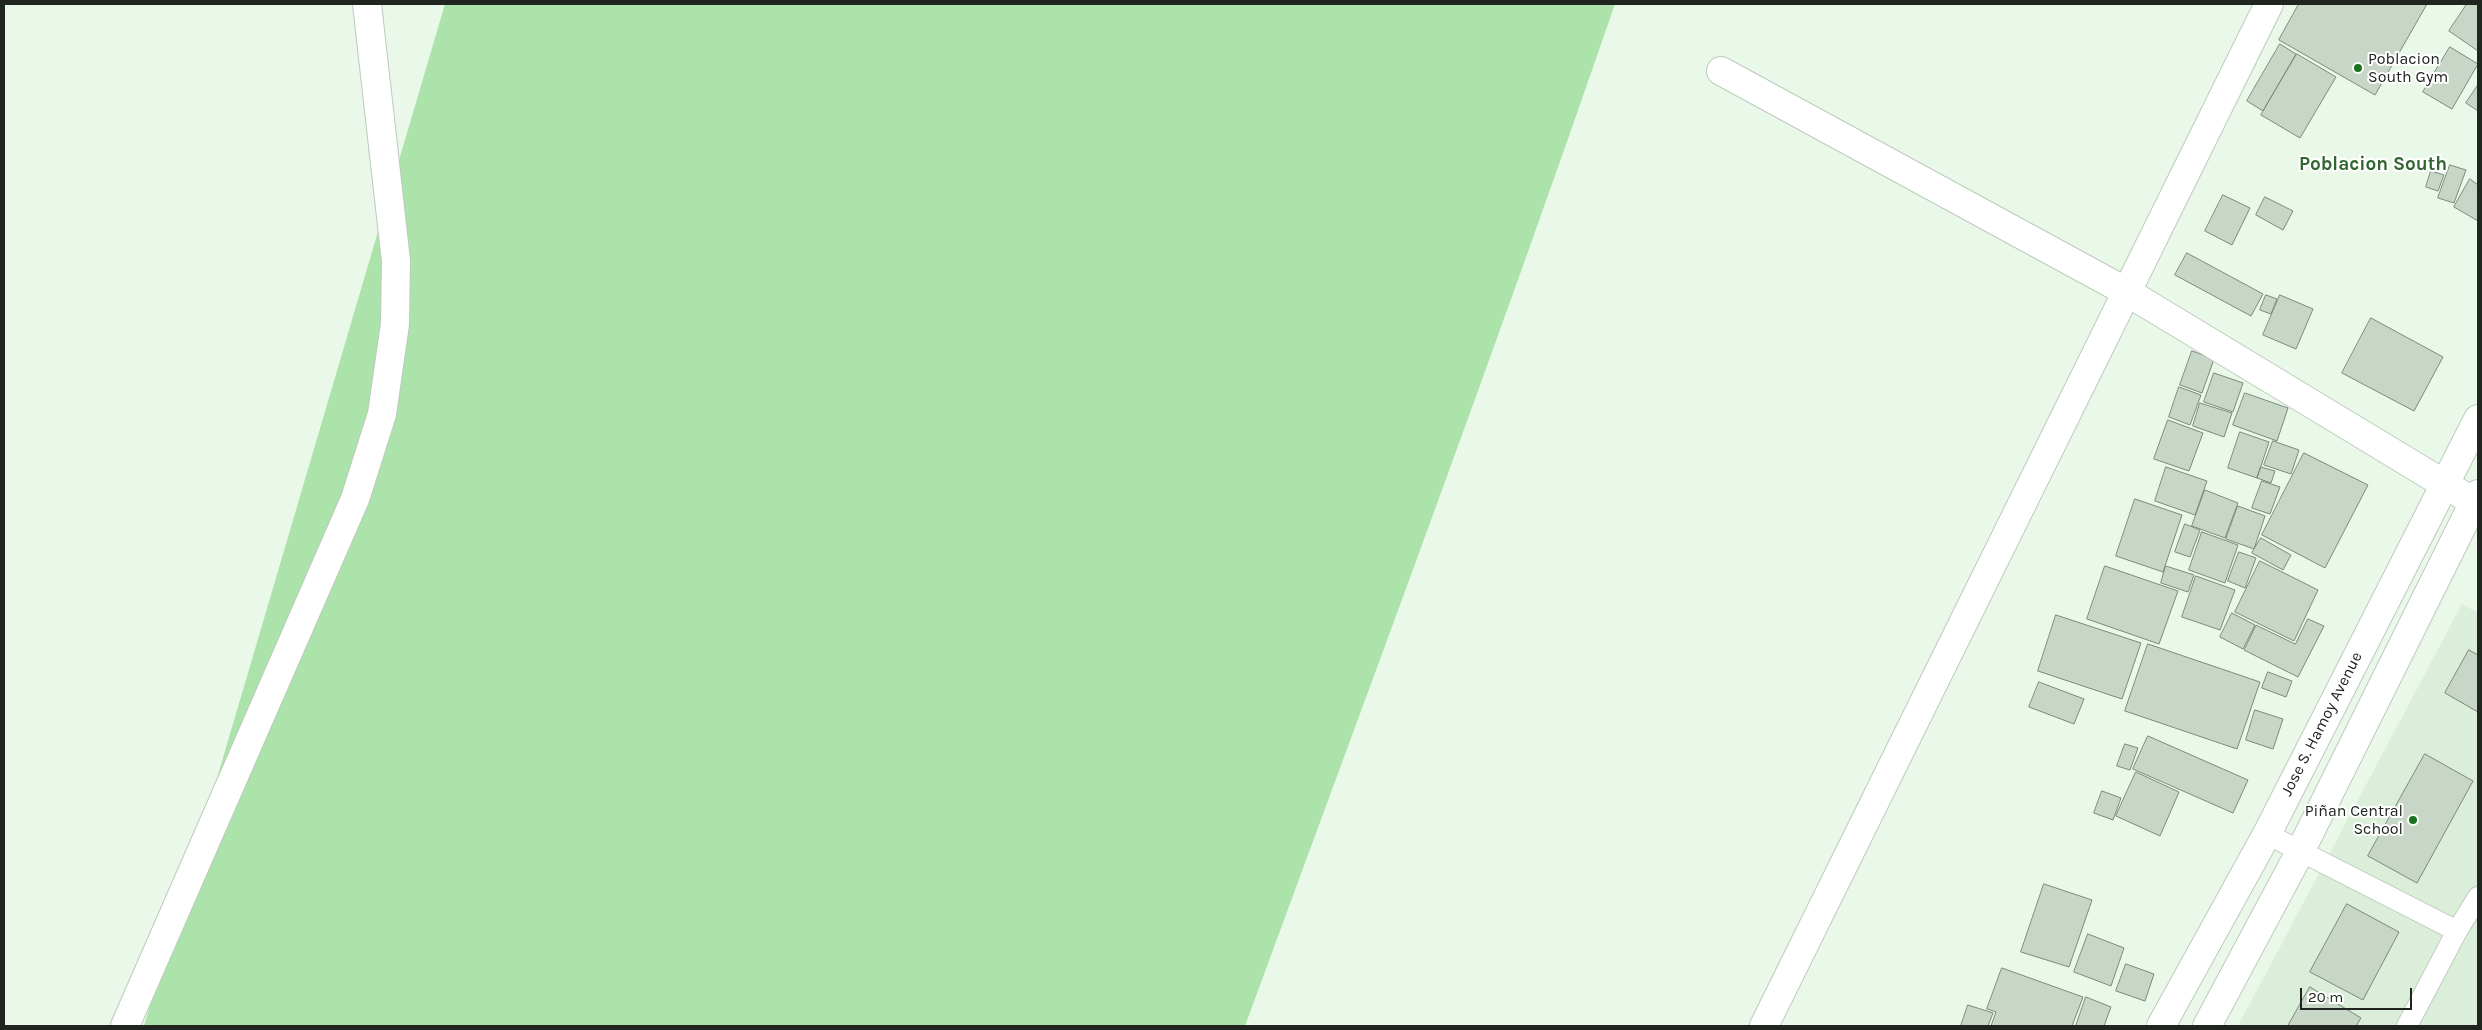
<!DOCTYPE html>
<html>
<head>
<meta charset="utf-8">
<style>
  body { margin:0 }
  #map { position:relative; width:2482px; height:1030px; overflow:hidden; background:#eaf8e9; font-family:Karla,sans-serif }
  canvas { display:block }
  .frame { position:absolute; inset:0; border:5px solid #202520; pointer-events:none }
  .scale { position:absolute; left:2300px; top:988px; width:112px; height:22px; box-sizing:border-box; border:2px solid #202520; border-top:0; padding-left:6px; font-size:15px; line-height:18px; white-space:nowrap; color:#202520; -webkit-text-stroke:4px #fff; paint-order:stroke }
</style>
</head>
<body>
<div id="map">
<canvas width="2482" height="1030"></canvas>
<div class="frame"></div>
<div class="scale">20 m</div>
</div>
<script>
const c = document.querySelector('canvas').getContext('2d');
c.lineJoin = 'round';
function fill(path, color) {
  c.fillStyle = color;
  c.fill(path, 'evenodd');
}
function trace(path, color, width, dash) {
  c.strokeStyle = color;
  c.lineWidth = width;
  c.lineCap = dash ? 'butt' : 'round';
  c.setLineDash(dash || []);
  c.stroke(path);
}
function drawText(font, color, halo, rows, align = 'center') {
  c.font = font + ' Karla,sans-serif';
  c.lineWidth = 4;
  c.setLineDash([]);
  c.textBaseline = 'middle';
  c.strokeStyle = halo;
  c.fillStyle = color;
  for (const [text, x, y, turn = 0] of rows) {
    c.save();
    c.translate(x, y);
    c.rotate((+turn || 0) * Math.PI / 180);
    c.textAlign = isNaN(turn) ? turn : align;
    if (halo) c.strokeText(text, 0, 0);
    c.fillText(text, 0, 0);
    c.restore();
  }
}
const built = new Path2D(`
  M 2462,604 L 2478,613 L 2478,1026 L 2238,1026 Z`);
const green = new Path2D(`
  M 445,4 L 1615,4 C 1497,346 1370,686 1245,1026 L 144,1026 Z`);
const building = new Path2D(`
  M 2299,4 L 2427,4 L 2375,95 L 2279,40 Z
  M 2467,4 L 2478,4 L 2478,51 L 2449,31 Z
  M 2280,44 L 2296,54 L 2263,111 L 2247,101 Z
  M 2450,47 L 2478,64 L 2452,109 L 2423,92 Z
  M 2297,54 L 2336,77 L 2300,138 L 2261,115 Z
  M 2478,85 L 2478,111 L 2466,103 Z
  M 2450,165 L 2466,170 L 2454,203 L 2438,198 Z
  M 2431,171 L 2444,175 L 2438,191 L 2426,187 Z
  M 2470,179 L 2478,185 L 2478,221 L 2454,207 Z
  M 2223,195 L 2250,208 L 2232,245 L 2205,231 Z
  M 2265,197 L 2293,211 L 2283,230 L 2256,215 Z
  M 2187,253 L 2263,294 L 2251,316 L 2175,275 Z
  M 2266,295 L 2277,299 L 2271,314 L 2260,310 Z
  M 2280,295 L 2313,309 L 2296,349 L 2263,335 Z
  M 2371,318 L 2443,357 L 2414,411 L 2342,373 Z
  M 2192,351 L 2214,359 L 2202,393 L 2180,385 Z
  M 2214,373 L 2243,383 L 2233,412 L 2204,402 Z
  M 2179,387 L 2201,395 L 2190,425 L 2169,417 Z
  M 2245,393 L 2288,408 L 2277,441 L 2233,425 Z
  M 2200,403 L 2232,413 L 2224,437 L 2193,426 Z
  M 2168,420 L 2203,433 L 2189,471 L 2154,459 Z
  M 2240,432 L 2269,442 L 2257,478 L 2228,468 Z
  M 2273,441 L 2299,450 L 2291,474 L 2264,465 Z
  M 2304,453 L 2368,485 L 2325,568 L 2262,535 Z
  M 2166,467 L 2207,481 L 2195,515 L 2155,501 Z
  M 2261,467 L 2275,471 L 2271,483 L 2257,478 Z
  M 2262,481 L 2280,487 L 2270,514 L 2252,508 Z
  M 2205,490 L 2238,503 L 2225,538 L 2192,526 Z
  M 2135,499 L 2182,515 L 2163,572 L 2116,556 Z
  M 2238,506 L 2265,516 L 2254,549 L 2226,539 Z
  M 2185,524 L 2200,530 L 2190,557 L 2175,552 Z
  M 2202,532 L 2238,545 L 2225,583 L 2189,570 Z
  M 2261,538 L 2291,555 L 2283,570 L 2252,553 Z
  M 2239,552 L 2256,558 L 2245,588 L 2228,581 Z
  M 2260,561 L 2318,590 L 2294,641 L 2235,612 Z
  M 2105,566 L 2178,591 L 2159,644 L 2087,619 Z
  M 2166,566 L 2194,575 L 2188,592 L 2161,583 Z
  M 2196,576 L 2235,590 L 2220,630 L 2182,617 Z
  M 2232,613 L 2255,625 L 2243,649 L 2220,637 Z
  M 2056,615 L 2141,643 L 2122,699 L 2038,671 Z
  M 2308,619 L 2324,626 L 2298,677 L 2244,650 L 2256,625 L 2295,644 Z
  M 2148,644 L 2260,682 L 2237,749 L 2125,711 Z
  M 2469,650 L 2478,655 L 2478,712 L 2445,693 Z
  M 2268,672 L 2292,681 L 2286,697 L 2262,688 Z
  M 2039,682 L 2084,699 L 2074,724 L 2029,707 Z
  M 2255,710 L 2283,719 L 2273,749 L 2246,740 Z
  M 2148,736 L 2248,780 L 2233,813 L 2133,769 Z
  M 2125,744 L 2138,748 L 2130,770 L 2117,766 Z
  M 2425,754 L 2473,781 L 2417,883 L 2368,856 Z
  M 2136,772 L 2179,792 L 2160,836 L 2116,816 Z
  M 2102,791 L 2121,798 L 2113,820 L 2094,813 Z
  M 2044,884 L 2092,900 L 2069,967 L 2021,952 Z
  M 2347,904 L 2399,932 L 2363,1000 L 2310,972 Z
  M 2088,934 L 2124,948 L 2111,986 L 2074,972 Z
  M 2126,964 L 2154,974 L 2145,1001 L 2116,991 Z
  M 2002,968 L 2083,997 L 2072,1026 L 1991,1026 L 1996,1012 L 1987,1009 Z
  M 2310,987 L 2361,1018 L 2356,1026 L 2288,1026 Z
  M 2086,997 L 2111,1007 L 2104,1026 L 2076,1026 Z
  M 1968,1005 L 1993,1013 L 1988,1026 L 1961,1026 Z`);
const lane = new Path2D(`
  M 2267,834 L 2457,931
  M 2407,1026 L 2457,931 L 2478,897`);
const street = new Path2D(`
  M 1721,71 L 2127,292 L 2474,502
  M 125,1026 L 355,499 L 382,414 L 395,324 L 396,261 L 367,4
  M 1764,1026 L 2269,4`);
const secondary = new Path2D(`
  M 2161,1026 L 2267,834 L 2478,419
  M 2207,1026 L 2301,850 L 2478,494`);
const markers = [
  [2358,68,5,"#197320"],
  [2413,820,5,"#197320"]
];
const poiNames = [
  ["Poblacion",2368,59],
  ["South Gym",2368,77],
  ["Piñan Central",2403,811,"right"],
  ["School",2403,829,"right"]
];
const streetNames = [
  ["Jose S. Hamoy Avenue",2322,724,-63]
];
const quarterNames = [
  ["Poblacion South",2373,165]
];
fill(built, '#daeed9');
fill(green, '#abe3aa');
fill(building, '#c7d6c7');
trace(building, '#7c897b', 1);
trace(lane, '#bccbbc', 22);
trace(street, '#bccbbc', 30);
trace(secondary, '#bccbbc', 30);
trace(lane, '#fff', 20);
trace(street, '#fff', 28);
trace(secondary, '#fff', 28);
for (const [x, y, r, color] of markers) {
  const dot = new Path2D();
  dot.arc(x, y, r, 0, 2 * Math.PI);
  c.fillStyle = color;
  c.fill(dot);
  trace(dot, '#fff', 2);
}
drawText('16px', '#202520', '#fff', poiNames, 'left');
drawText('16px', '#202520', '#fff', streetNames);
drawText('bold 19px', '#316631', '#fff', quarterNames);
</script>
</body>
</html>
